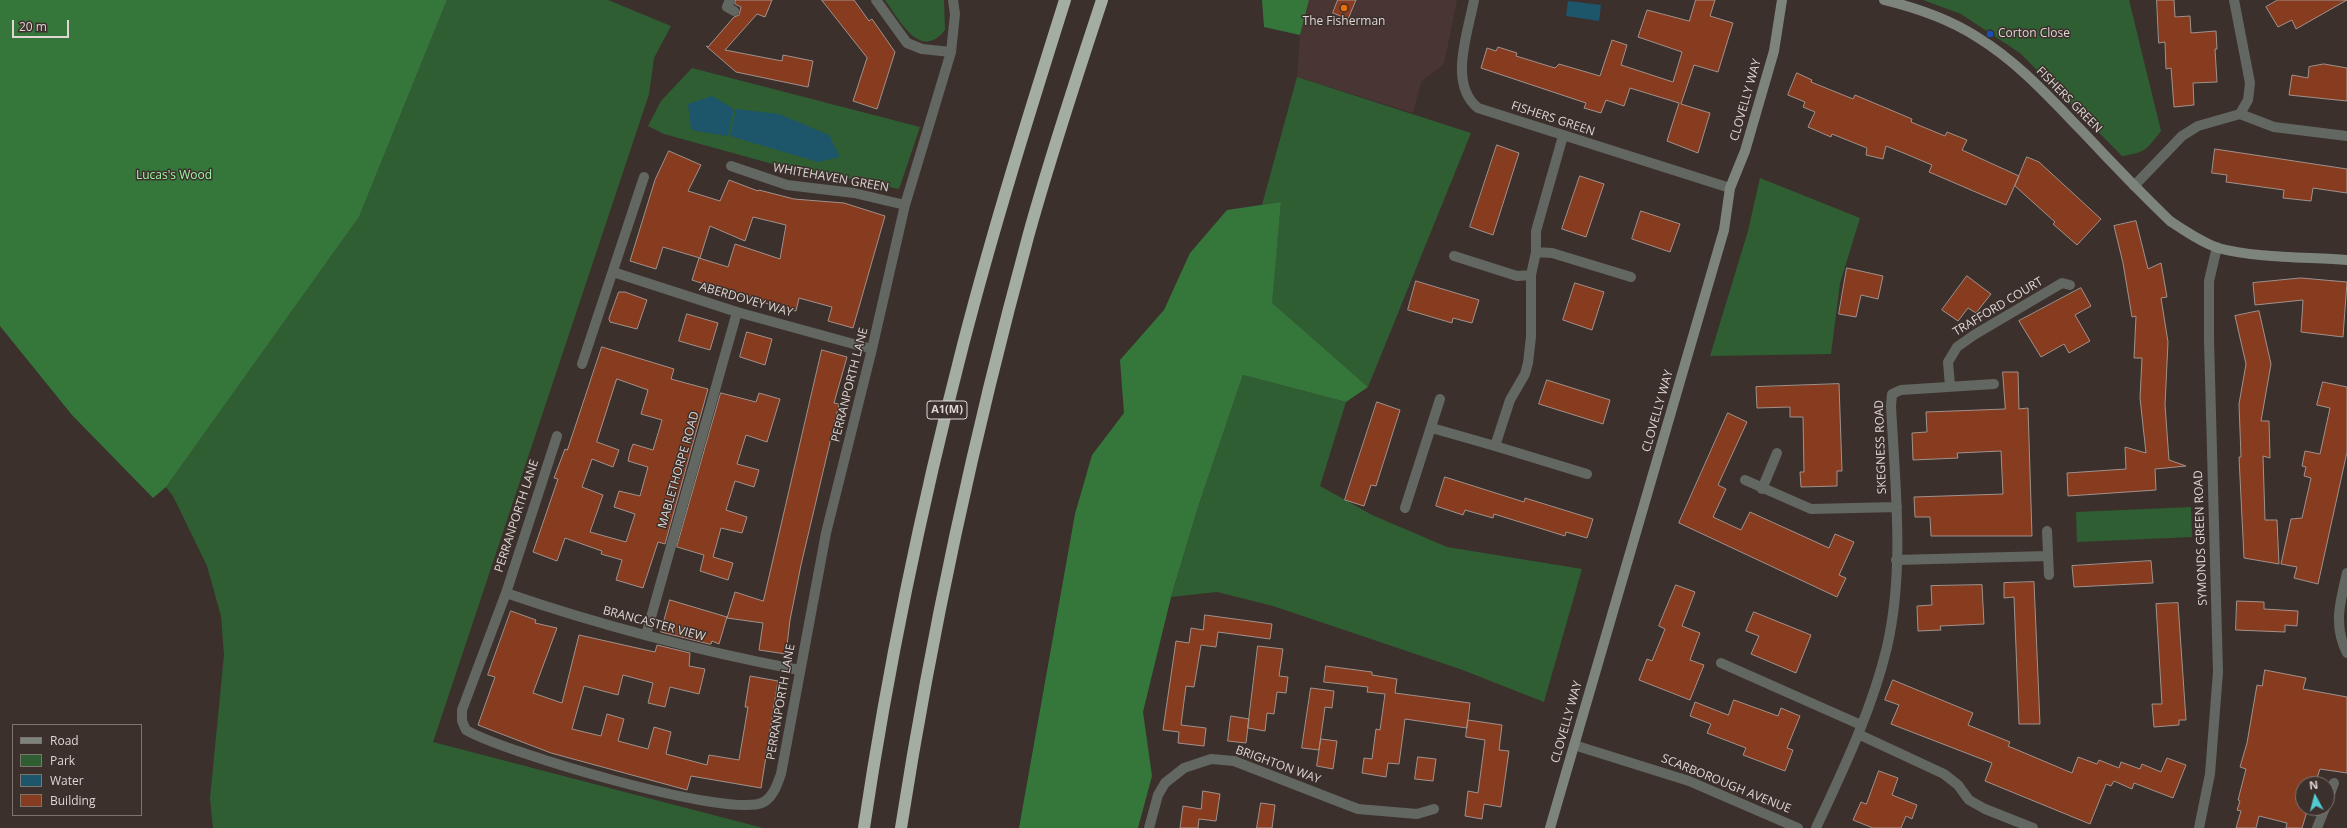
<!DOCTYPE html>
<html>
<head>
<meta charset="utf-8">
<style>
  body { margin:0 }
  #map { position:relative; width:2347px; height:828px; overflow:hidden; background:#3c302c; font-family:"Open Sans",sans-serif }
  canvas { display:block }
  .legend { position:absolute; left:12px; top:724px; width:130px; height:92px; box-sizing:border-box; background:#3c302c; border:1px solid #7d736f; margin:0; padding:5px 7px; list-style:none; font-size:12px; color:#dfd7d4 }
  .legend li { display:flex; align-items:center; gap:8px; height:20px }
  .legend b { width:20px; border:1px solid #7d736f }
  .north { position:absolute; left:2295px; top:776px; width:40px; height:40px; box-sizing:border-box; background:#3c302c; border:1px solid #7d736f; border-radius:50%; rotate:353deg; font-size:11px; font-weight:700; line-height:16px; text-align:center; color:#dfd7d4 }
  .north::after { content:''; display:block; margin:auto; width:14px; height:18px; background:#51ccd4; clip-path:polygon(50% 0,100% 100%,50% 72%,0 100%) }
  .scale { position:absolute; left:12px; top:20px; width:57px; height:18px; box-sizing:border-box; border:2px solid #dfd7d4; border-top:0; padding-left:5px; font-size:12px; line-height:14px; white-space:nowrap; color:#dfd7d4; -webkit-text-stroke:3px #3c302c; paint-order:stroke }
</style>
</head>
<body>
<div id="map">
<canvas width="2347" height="828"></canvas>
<ul class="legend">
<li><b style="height:5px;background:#7d847c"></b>Road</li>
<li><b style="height:11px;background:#2f5e33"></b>Park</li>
<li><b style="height:11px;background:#1d556b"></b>Water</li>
<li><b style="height:11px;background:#883c1f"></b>Building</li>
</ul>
<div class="north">N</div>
<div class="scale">20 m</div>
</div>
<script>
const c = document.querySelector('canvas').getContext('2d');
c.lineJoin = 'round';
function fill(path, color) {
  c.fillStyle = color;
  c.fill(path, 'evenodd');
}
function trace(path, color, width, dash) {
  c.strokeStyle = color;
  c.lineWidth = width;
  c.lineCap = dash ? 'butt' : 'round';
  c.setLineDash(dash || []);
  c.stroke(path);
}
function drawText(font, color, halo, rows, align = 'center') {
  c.font = font + ' "Open Sans",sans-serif';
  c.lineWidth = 3;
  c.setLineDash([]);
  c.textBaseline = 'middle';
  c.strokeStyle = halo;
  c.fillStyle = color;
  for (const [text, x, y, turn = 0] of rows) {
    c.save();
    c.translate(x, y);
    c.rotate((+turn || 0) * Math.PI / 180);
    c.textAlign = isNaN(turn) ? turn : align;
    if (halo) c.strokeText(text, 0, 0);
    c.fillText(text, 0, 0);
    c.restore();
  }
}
const commercial = new Path2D(`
  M 1309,0 L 1457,0 L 1444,64 L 1421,82 L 1413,113 L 1297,77 L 1300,35 Z`);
const green = new Path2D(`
  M 447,0 L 608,0 L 671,26 L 654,58 L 649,94 L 433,742 L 763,828 L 213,828 L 210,798 L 224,655 L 221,616 L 207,566 L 173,496 L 166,487 L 359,217 Z
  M 885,0 L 944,0 L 945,30 C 920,62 899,19 885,0 Z
  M 1923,0 L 2129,0 L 2161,131 C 2147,149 2145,153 2122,156 L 2020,53 L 1961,14 Z
  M 692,68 L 920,127 L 899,189 L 831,175 L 798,171 L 664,134 L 648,126 L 661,101 Z
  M 1297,77 L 1471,133 L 1368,387 L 1271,303 L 1281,202 L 1262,205 Z
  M 1760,178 L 1860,218 L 1840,283 L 1831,354 L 1710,356 L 1748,231 Z
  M 1243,375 L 1346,402 L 1320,486 L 1372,515 L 1447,547 L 1582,569 L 1544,702 L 1460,669 L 1273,606 L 1217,592 L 1171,597 L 1199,504 Z
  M 2191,507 L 2192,537 L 2077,542 L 2076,512 Z`);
const forest = new Path2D(`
  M 0,0 L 447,0 L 359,217 L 166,487 L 153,498 L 72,415 L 0,326 Z
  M 1262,0 L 1309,0 L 1300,35 L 1264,27 Z
  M 1281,202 L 1272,303 L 1368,387 L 1346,402 L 1243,375 L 1199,504 L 1171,597 L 1143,712 L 1152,776 L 1138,828 L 1019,828 L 1075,514 L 1092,455 L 1124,413 L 1120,360 L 1164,310 L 1190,253 L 1227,210 Z`);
const water = new Path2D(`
  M 1568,1 L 1601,5 L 1599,21 L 1566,16 Z
  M 712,96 L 734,109 L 728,136 L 691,130 L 688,104 Z
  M 736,109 L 779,114 L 829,135 L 840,157 L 818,162 L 730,136 Z`);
const building = new Path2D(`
  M 736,0 L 772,0 L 765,17 L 757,14 L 725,50 L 782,61 L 783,55 L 813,61 L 808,87 L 736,72 L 706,46 L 708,47 L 734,17 L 739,15 L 741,7 L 735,4 Z
  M 822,0 L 854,0 L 869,21 L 872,19 L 895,52 L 877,109 L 853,101 L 867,58 Z
  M 1338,0 L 1356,0 L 1348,19 L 1333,13 Z
  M 1696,0 L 1715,0 L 1710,16 L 1733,23 L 1718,72 L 1694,65 L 1681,104 L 1710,113 L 1698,153 L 1667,141 L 1679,103 L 1630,88 L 1624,106 L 1606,100 L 1601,113 L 1584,108 L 1586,103 L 1481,68 L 1487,48 L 1496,51 L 1498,47 L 1517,53 L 1516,56 L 1555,68 L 1559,64 L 1600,76 L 1612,40 L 1627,45 L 1621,65 L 1673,82 L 1682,52 L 1638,37 L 1647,10 L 1689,21 Z
  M 2157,0 L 2174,0 L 2175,17 L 2190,16 L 2191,33 L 2216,31 L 2217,49 L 2215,49 L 2217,82 L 2193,83 L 2194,105 L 2174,107 L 2171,68 L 2166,69 L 2165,42 L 2159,43 Z
  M 2278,0 L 2347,0 L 2296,29 L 2292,20 L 2278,27 L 2266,7 Z
  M 2324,64 L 2347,68 L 2347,101 L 2289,95 L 2292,75 L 2308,78 L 2309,67 Z
  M 1797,73 L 1812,80 L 1811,82 L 1853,99 L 1855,95 L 1912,119 L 1911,122 L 1945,136 L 1947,132 L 1967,140 L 1962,150 L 2019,176 L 2006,205 L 1929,172 L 1932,165 L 1906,154 L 1886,146 L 1883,159 L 1866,155 L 1867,148 L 1832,134 L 1831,137 L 1808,127 L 1815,112 L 1803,107 L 1805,102 L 1788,95 Z
  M 1497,145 L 1519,153 L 1493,235 L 1470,227 Z
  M 2215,149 L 2347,169 L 2347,193 L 2313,188 L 2311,201 L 2283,198 L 2284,190 L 2226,182 L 2227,175 L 2212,173 Z
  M 669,151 L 701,165 L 688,191 L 720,201 L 729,180 L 758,191 L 759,190 L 794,199 L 844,203 L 885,216 L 853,328 L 828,321 L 832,307 L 799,298 L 796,311 L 753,300 L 692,280 L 699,258 L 728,267 L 735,244 L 780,259 L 786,225 L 753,217 L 745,241 L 710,226 L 700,258 L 663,247 L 656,269 L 630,261 L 655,180 Z
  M 2027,157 L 2039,162 L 2101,219 L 2077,245 L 2053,224 L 2055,222 L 2015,186 Z
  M 1580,176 L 1604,184 L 1586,237 L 1562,229 Z
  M 1641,211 L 1680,224 L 1670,252 L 1632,239 Z
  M 2136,221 L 2148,269 L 2161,263 L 2167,297 L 2161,298 L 2168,342 L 2165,405 L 2169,460 L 2186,466 L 2155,469 L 2156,490 L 2068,496 L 2067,473 L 2126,469 L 2125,447 L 2146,453 L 2140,398 L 2142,358 L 2134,358 L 2136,316 L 2132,317 L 2123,263 L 2114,226 Z
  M 1847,268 L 1883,276 L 1878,299 L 1861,295 L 1856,317 L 1839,314 Z
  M 1967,276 L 1991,294 L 1976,313 L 1968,308 L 1958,321 L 1942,310 Z
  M 2301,278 L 2347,282 L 2343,337 L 2301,332 L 2303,300 L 2255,305 L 2253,283 Z
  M 1416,281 L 1479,300 L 1472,323 L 1453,318 L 1452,323 L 1408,310 Z
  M 1575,283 L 1604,292 L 1592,330 L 1563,320 Z
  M 2081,288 L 2091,306 L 2075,315 L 2090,341 L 2069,353 L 2064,344 L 2041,357 L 2019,321 Z
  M 619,292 L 625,292 L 647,300 L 637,329 L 610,322 L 609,319 Z
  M 2259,311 L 2271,364 L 2261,421 L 2269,421 L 2270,458 L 2263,456 L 2265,520 L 2277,520 L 2279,564 L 2244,558 L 2239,457 L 2241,457 L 2239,404 L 2246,364 L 2235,316 Z
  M 687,314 L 718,323 L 710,350 L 679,341 Z
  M 747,332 L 772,339 L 765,365 L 740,357 Z
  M 602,347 L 674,369 L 671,379 L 708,389 L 665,544 L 658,542 L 643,588 L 616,580 L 622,560 L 601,554 L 602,551 L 565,538 L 557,561 L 533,552 L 558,479 L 554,478 L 565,449 L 567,450 ZM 617,379 L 648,390 L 641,414 L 662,420 L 653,450 L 633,444 L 630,452 L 628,461 L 648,467 L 640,496 L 619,491 L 614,507 L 635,514 L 626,542 L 590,532 L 603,495 L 582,487 L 592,459 L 613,467 L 619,450 L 597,442 Z
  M 822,350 L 847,357 L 834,403 L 839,404 L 801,565 L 790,620 L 786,654 L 759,650 L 763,623 L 727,618 L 735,592 L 763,601 Z
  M 2003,372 L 2018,372 L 2019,409 L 2028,408 L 2032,536 L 1931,536 L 1930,517 L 1915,517 L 1914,497 L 2003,494 L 2001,451 L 1957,453 L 1958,458 L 1913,460 L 1912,433 L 1927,432 L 1926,412 L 2005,409 Z
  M 1547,380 L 1610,400 L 1603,424 L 1539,404 Z
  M 2323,382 L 2347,387 L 2347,452 L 2318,584 L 2294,578 L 2297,567 L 2281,564 L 2291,519 L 2302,518 L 2311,478 L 2304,476 L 2306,467 L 2302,466 L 2305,451 L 2320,454 L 2330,408 L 2317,405 Z
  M 1839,384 L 1842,471 L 1837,471 L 1837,486 L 1801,487 L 1800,472 L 1804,472 L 1803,417 L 1790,417 L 1790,407 L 1757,408 L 1756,387 Z
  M 721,393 L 756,402 L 759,393 L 780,399 L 767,442 L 746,435 L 737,464 L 759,470 L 754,487 L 735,481 L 726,510 L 747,517 L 742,533 L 721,528 L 713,557 L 733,563 L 728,580 L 700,571 L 704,555 L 677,547 Z
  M 1377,402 L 1400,410 L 1376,486 L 1371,485 L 1364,506 L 1345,500 Z
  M 1728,413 L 1747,422 L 1718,485 L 1726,489 L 1713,517 L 1741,530 L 1750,512 L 1829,548 L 1835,534 L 1854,542 L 1839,575 L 1846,578 L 1837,597 L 1679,523 Z
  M 1445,477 L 1524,502 L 1525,498 L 1593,519 L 1587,538 L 1566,532 L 1565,536 L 1494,514 L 1493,518 L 1465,510 L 1463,515 L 1436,506 Z
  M 2151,561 L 2153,583 L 2074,587 L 2072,566 Z
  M 2034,582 L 2040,724 L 2019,724 L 2014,597 L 2004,598 L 2004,583 Z
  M 1676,585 L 1695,592 L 1682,626 L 1700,633 L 1690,660 L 1704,665 L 1690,700 L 1639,680 L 1647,659 L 1652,661 L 1665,629 L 1659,626 Z
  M 1982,585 L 1984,624 L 1940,626 L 1941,630 L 1918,631 L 1917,606 L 1932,605 L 1931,586 Z
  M 670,600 L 727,617 L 719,644 L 712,641 L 711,644 L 709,644 L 661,632 Z
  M 2237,601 L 2264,602 L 2264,609 L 2298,611 L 2297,626 L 2285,625 L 2285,632 L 2236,630 Z
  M 2178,603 L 2186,720 L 2179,720 L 2179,725 L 2154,727 L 2152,704 L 2162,704 L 2156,604 Z
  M 511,611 L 536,620 L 535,623 L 557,628 L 533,693 L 562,703 L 579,635 L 655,652 L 657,645 L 690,653 L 689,666 L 705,669 L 699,694 L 670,687 L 665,707 L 648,703 L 653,683 L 623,675 L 618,695 L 584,686 L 572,729 L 601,736 L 607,714 L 624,719 L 618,741 L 648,749 L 654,727 L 671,732 L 666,754 L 707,765 L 709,755 L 739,760 L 748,707 L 745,707 L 750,676 L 778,681 L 761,788 L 691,776 L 687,790 L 551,753 L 478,725 L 495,677 L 488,675 Z
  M 1754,612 L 1811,635 L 1796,673 L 1751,654 L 1759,636 L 1746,631 Z
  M 1205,615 L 1272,624 L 1270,639 L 1218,632 L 1216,647 L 1201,645 L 1194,687 L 1186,686 L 1181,725 L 1206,728 L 1204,746 L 1178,743 L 1179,732 L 1163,730 L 1176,641 L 1189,643 L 1191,628 L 1203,630 Z
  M 1258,646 L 1283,649 L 1279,676 L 1288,677 L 1286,693 L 1277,692 L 1274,714 L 1267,713 L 1265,731 L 1248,728 Z
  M 1326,666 L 1372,672 L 1372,675 L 1397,679 L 1395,693 L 1470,703 L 1467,728 L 1405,719 L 1399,764 L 1388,763 L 1386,777 L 1362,773 L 1364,758 L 1372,759 L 1376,729 L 1380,730 L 1385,694 L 1367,692 L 1368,687 L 1324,682 Z
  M 2265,670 L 2306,678 L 2303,689 L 2347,697 L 2347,773 L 2320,769 L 2315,784 L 2303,784 L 2303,808 L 2308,808 L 2302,828 L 2286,828 L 2287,823 L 2259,816 L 2256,828 L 2236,828 L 2241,811 L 2237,810 L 2240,801 L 2238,800 L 2246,769 L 2240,767 L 2247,743 L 2257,685 L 2262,686 Z
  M 1893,680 L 1973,713 L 1968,725 L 2010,742 L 2008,746 L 2072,773 L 2078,757 L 2097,764 L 2099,760 L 2119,768 L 2121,762 L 2140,769 L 2142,764 L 2161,772 L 2167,758 L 2186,765 L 2173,798 L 2134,783 L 2132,789 L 2114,781 L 2111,786 L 2106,784 L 2090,824 L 1985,781 L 1992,763 L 1891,724 L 1899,705 L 1885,700 Z
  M 1311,688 L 1334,691 L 1332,708 L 1325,707 L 1319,750 L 1302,748 Z
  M 1734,700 L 1778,716 L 1781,708 L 1800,716 L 1787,748 L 1793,750 L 1785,771 L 1743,755 L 1746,748 L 1707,733 L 1711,724 L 1690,716 L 1695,702 L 1728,715 Z
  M 1231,716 L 1249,719 L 1246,743 L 1228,741 Z
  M 1468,720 L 1502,725 L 1499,750 L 1509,751 L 1501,807 L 1484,804 L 1482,819 L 1465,816 L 1468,791 L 1478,793 L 1485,740 L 1466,737 Z
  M 1321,739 L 1337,741 L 1333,769 L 1317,766 Z
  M 1418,757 L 1436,759 L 1433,781 L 1415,779 Z
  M 1879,771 L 1898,778 L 1892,795 L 1917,805 L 1912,819 L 1906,816 L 1901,828 L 1873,828 L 1853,820 L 1861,802 L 1866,804 Z
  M 1203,791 L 1220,794 L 1216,821 L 1199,819 L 1198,828 L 1180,828 L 1183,806 L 1201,809 Z
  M 1261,803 L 1275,805 L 1272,828 L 1257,828 Z`);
const street = new Path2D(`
  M 730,0 L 727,7 L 734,11
  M 876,0 L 907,43 L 922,49 L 951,52
  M 1474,0 C 1468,33 1448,84 1478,108 L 1730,188
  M 2234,0 L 2250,83 L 2248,100 L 2240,114
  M 731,166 L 787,185 L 854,193 L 905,205
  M 2134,186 L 2182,136 L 2198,126 L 2240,114 L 2274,127 L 2347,136
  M 1536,252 L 1552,253 L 1631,277
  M 1454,256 L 1517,276 L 1531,275
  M 613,272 L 737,312 L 872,349
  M 582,364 L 644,177
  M 1950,386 L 1948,362 L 1957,347 L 1974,335 L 2062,283 L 2070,285
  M 1432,428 L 1495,446 L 1510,400 L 1525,374 L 1528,363 L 1531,337 L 1531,275 L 1536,252 L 1536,231 L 1563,136
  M 557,436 L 506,593 L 462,710 L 462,721 L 466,730 C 503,752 731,820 764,802 C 774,796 777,784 781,774 L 826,533 L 872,349 L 905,205 L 951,52 L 955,14 L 953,0
  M 1495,446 L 1587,474
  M 1745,480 L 1811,509 L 1897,507
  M 1762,489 L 1777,453
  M 1405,508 L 1440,399
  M 2047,531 L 2049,575
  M 1896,560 L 2048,556
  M 2347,573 C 2340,602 2333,626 2347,653
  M 506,593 C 602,626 700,651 799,670
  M 646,635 L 737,312
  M 1721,663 L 1861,725
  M 1858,734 L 1944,774 L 1958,785 L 1969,800 L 1985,809 L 2033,828
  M 1574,745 L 1689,781 L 1798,828
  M 2327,802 L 2334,783
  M 1149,828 L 1158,795 L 1165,783 L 1184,768 L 1211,759 L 1234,761 L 1358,809 L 1417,814 L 1434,809
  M 1816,828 C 1843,770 1872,710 1887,647 C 1905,569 1895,485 1891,406 L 1892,394 L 1901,390 L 1994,384
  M 2199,828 L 2210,774 L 2218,672 L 2209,340 L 2209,281 L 2217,247
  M 2317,828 L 2325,808`);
const secondary = new Path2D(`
  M 1884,0 C 1917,8 1949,19 1977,37 C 2018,62 2050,98 2083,132 C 2111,162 2140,192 2170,221 C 2185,231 2201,242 2218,248 C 2254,258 2309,257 2347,260
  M 1550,828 L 1724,230 L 1730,188 L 1745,151 L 1774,51 L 1782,0`);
const highway = new Path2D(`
  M 864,828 C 888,666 922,504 963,345 C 993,229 1029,114 1065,0
  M 901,828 C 932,629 975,432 1028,237 C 1050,157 1076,79 1102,0`);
const markers = [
  [1344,8,4,"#e8710a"],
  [1990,34,4,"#1a4fb4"]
];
const shields = [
  [947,410,40]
];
const shieldNames = [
  ["A1(M)",947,410]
];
const poiNames = [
  ["The Fisherman",1344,22],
  ["Corton Close",1998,34,"left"]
];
const streetNames = [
  ["CLOVELLY WAY",1746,100,-74],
  ["FISHERS GREEN",2069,100,45],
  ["FISHERS GREEN",1553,119,18],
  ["WHITEHAVEN GREEN",831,178,10],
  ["ABERDOVEY WAY",746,300,16],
  ["TRAFFORD COURT",1998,307,-31],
  ["PERRANPORTH LANE",850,385,-76],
  ["CLOVELLY WAY",1658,411,-74],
  ["SKEGNESS ROAD",1881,447,-92],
  ["MABLETHORPE ROAD",679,470,-74],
  ["PERRANPORTH LANE",517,516,-72],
  ["SYMONDS GREEN ROAD",2201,538,-92],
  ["BRANCASTER VIEW",654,624,15],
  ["PERRANPORTH LANE",781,702,-80],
  ["CLOVELLY WAY",1567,722,-74],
  ["BRIGHTON WAY",1278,765,20],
  ["SCARBOROUGH AVENUE",1726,784,22]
];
const parkNames = [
  ["Lucas's Wood",174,176]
];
fill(commercial, '#493534');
fill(green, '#2f5e33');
fill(forest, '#35763b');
fill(water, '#1d556b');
fill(building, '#883c1f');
trace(building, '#a0918c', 1);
trace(street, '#636762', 10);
trace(secondary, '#7d847c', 10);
trace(highway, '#a4ada1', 12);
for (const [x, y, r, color] of markers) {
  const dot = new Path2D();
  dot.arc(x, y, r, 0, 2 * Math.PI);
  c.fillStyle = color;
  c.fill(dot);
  trace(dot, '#3c302c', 1.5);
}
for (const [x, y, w] of shields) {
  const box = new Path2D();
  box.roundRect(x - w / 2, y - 9, w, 18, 3);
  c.fillStyle = '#3c302c';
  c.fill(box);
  trace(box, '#dfd7d4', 1);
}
drawText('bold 11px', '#dfd7d4', null, shieldNames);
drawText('12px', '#dfd7d4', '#3c302c', poiNames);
drawText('12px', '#dfd7d4', '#3c302c', streetNames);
drawText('12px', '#9df6a2', '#3c302c', parkNames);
</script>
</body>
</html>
